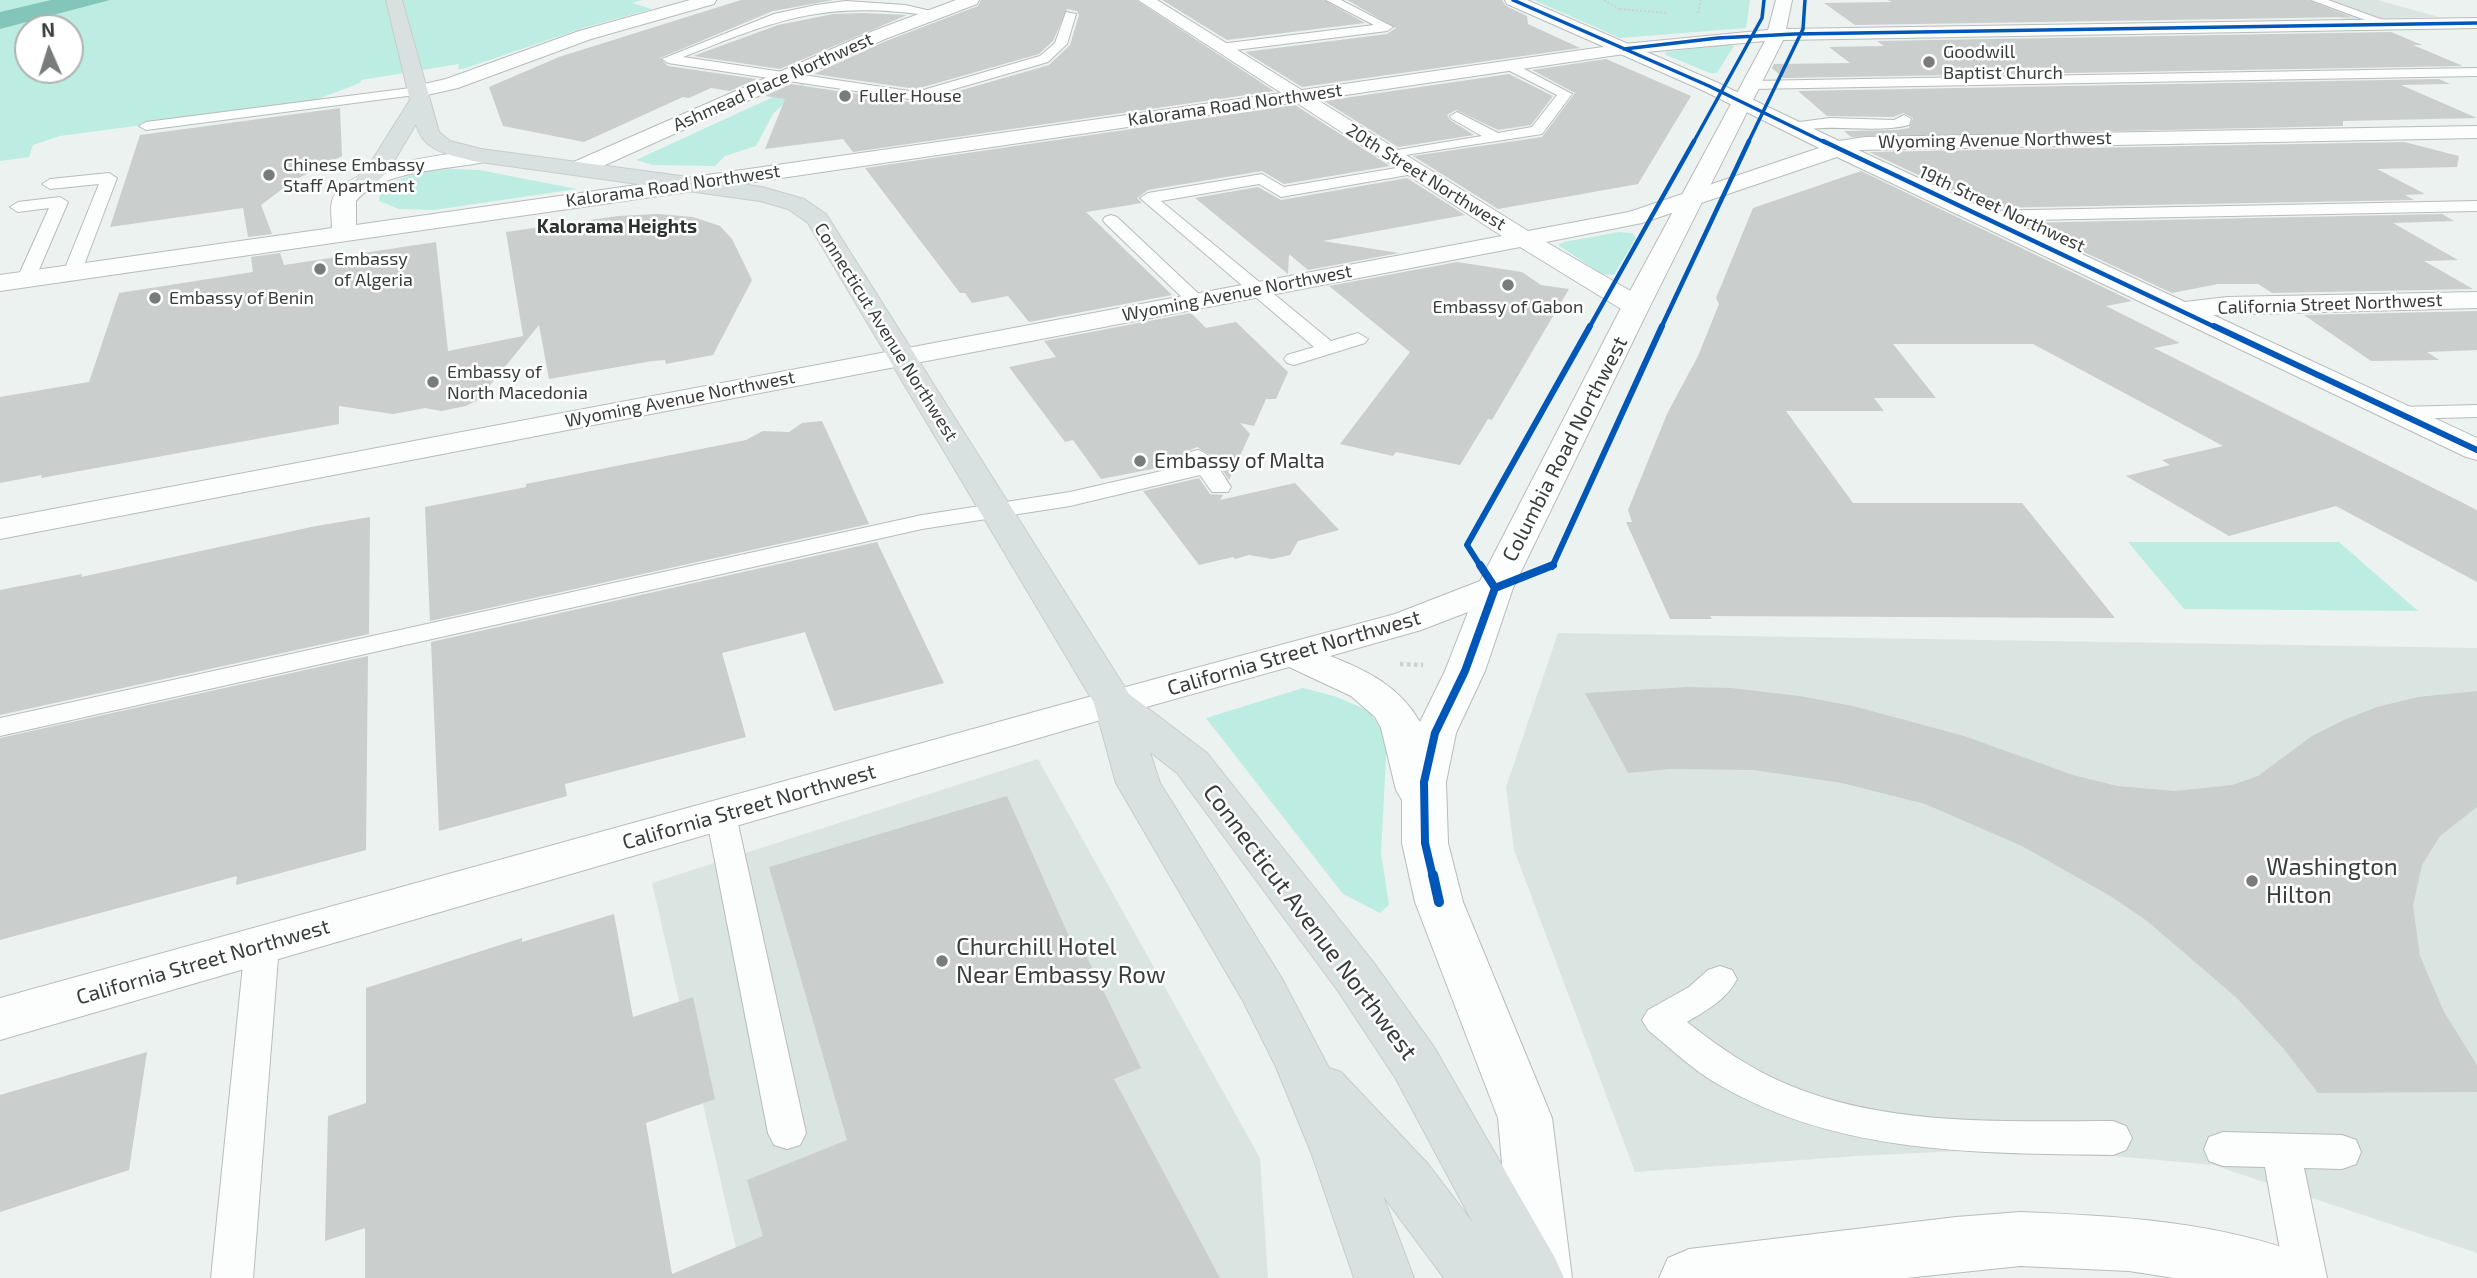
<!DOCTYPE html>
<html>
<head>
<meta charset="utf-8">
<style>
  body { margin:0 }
  #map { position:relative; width:2477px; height:1278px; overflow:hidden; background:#ecf2f0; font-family:"Exo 2",sans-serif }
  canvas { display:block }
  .north { position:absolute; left:14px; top:14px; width:70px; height:70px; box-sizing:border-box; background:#fff; border:2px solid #b0b1b1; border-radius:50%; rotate:357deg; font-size:19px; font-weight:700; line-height:28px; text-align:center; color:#393d3c }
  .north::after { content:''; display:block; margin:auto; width:24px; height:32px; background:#787c7b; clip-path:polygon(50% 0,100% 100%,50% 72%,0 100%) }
</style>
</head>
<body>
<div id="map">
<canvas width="2477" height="1278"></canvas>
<div class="north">N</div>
</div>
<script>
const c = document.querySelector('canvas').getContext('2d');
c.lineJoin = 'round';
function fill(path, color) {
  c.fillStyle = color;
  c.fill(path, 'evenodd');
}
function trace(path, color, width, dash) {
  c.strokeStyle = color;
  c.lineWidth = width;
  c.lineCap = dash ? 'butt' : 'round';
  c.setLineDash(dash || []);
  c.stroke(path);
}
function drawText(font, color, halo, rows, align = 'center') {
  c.font = font + ' "Exo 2",sans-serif';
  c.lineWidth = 5;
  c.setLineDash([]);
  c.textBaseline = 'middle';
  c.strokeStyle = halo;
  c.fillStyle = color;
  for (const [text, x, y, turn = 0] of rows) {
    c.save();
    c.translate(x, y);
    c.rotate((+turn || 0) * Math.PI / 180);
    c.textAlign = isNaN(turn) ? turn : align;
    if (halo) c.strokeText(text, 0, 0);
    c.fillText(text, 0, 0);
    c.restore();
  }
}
const built = new Path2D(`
  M 2298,0 L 2377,0 L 2439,17 L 2344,19 Z
  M 1558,633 L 2477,648 L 2477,1253 L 2213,1165 L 2024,1148 L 1857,1156 L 1635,1172 L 1514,850 L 1506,787 Z
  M 1038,759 L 1260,1158 L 1268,1278 L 743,1278 L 652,883 Z`);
const green = new Path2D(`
  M 0,0 L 642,0 L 632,3 L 652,9 L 583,28 L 463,69 L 458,69 L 459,64 L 361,80 L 360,83 L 307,103 L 60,136 L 33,145 L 29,157 L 0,161 ZM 28,28 L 70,28 L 70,70 L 28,70 Z
  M 1534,0 L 1750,0 L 1746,28 L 1620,38 Z
  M 1726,44 L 1734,46 L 1717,73 L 1710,73 L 1666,55 L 1665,52 Z
  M 808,81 L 773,114 L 756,146 L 725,156 L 715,166 L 653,165 L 636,160 Z
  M 451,169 L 479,170 L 577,189 L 434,210 L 399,209 L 379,201 L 381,188 C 403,175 425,171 451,169 Z
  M 1619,232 L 1632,233 L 1636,238 L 1614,275 L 1602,274 L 1558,245 L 1564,242 Z
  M 2128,542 L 2339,542 L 2418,611 L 2184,609 Z
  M 1303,688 L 1334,696 L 1369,711 L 1387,739 L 1381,853 L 1389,905 L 1380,913 L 1343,894 L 1206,718 Z`);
const water = new Path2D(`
  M 51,0 L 110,0 L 0,29 L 0,12 Z`);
const building = new Path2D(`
  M 741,0 L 834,0 L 773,11 L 660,58 L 668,66 L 757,79 L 730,91 L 711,88 L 689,98 L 683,97 L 584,142 L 503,126 L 489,87 L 559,57 Z
  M 981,0 L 1136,0 L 1274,91 L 853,152 L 843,139 L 765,149 L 785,99 L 765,96 L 791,84 L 917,103 L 1049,65 L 1070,45 L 1079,15 L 1077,11 L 1067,9 L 1053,41 L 1039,54 L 916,89 L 814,74 L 886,41 L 978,6 Z
  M 1162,0 L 1324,0 L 1365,23 L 1227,40 Z
  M 1347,0 L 1502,0 L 1506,6 L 1527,16 L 1528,24 L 1580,48 L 1302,87 L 1245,52 L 1387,34 L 1396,28 Z
  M 1888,0 L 2308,0 L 2351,17 L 1855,25 L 1824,3 L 1892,2 Z
  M 863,13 L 907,15 L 780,69 L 693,56 L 778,25 L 833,14 Z
  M 2391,32 L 2422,45 L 2413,45 L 2463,66 L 1783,78 L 1772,68 L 1774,64 L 1850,63 L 1829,47 L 1884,46 L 1877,41 Z
  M 1606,59 L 1691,96 L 1638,184 L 1498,209 L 1413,156 L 1542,137 L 1575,93 L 1532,70 Z
  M 1509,74 L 1553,96 L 1531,125 L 1498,130 L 1456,110 L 1447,115 L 1450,120 L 1474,135 L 1398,147 L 1324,101 Z
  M 2439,79 L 2450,84 L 2401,85 L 2477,118 L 2343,121 L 2343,126 L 1851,137 L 1844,131 L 1897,130 L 1909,128 L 1913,118 L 1903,113 L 1893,117 L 1827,116 L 1798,91 Z
  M 1295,105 L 1390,166 L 1284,184 L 1262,171 L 1148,190 L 1137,198 L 1142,203 L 1086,212 L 1172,295 L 1029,322 L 1008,296 L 972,303 L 965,293 L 960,293 L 865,168 Z
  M 340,108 L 342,156 L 293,181 L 261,205 L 272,234 L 248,237 L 243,208 L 110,227 L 140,135 Z
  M 2404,142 L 2459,156 L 2457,167 L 2377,169 L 2425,194 L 2405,195 L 2414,200 L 1989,208 L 1869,152 Z
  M 1861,171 L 2132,301 L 2106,306 L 2180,343 L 2154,348 L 2477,510 L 2477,582 L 2336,506 L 2229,536 L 2126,476 L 2170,465 L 2162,460 L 2223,446 L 2033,344 L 1893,344 L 1936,398 L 1874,398 L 1884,411 L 1786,411 L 1853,503 L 2022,503 L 2115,618 L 1710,616 L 1712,619 L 1670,619 L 1626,522 L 1632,522 L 1628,510 L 1667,414 L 1698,356 L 1719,304 L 1716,298 L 1753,208 Z
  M 1407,178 L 1465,215 L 1323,241 L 1399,253 L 1308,270 L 1289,254 L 1288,274 L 1195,198 L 1258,187 L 1281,200 Z
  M 658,214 L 693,217 L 720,226 L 732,239 L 752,280 L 713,355 L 666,364 L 665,360 L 652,361 L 549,379 L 539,325 L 478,400 L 466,406 L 441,411 L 425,408 L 393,414 L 339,406 L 339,424 L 41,478 L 42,475 L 0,483 L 0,397 L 89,382 L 119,293 L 253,272 L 251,257 L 280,253 L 284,265 L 436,242 L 448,351 L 523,336 L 506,232 L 618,216 Z
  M 2442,214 L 2454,221 L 2393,223 L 2458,260 L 2424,261 L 2473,289 L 2272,293 L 2258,284 L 2218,284 L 2172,293 L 2021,223 Z
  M 1457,262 L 1522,272 L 1541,285 L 1569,289 L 1492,420 L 1488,419 L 1460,465 L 1396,452 L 1393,456 L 1340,444 L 1410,352 L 1329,286 Z
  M 2477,311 L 2477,350 L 2427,352 L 2439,360 L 2371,361 L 2304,315 Z
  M 1191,313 L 1206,328 L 1236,322 L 1288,372 L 1276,399 L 1266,399 L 1254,426 L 1240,423 L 1250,434 L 1229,480 L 1215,458 L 1197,447 L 1188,451 L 1185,456 L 1188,462 L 1101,479 L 1073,440 L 1065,442 L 1009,367 L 1056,357 L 1044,341 Z
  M 822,421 L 869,524 L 430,621 L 425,507 L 526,487 L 526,484 L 746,440 L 763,431 L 789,432 L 802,423 Z
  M 1199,478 L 1210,494 L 1223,495 L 1220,500 L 1295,483 L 1339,530 L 1298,541 L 1290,555 L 1272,559 L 1249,555 L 1235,559 L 1233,557 L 1199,565 L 1143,491 Z
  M 370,517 L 369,634 L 0,715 L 0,590 L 82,574 L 81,577 L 316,526 Z
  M 877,542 L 944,683 L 834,711 L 805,632 L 722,653 L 746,737 L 565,784 L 567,796 L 439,831 L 431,642 Z
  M 368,656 L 366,850 L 236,885 L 237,876 L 0,940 L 0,738 Z
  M 1688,687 L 1731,688 L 1800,696 L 1853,706 L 1964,736 L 2073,775 L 2117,786 L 2175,791 L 2232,785 L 2258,776 L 2312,736 L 2344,720 L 2377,707 L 2418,697 L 2477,691 L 2477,807 L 2440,836 L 2422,865 L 2413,906 L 2420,956 L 2444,1012 L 2477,1065 L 2477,1092 L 2318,1093 L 2283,1048 L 2237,998 L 2147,921 L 2112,897 L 2022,846 L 1925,804 L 1842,783 L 1754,770 L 1670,769 L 1628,773 L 1585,693 Z
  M 1007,796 L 1074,948 L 1081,945 L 1141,1068 L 1114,1079 L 1220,1278 L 365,1278 L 365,1228 L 325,1241 L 328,1116 L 366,1103 L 366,988 L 522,938 L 522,942 L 614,914 L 633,1017 L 693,997 L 715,1099 L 646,1123 L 672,1274 L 763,1236 L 747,1180 L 847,1140 L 769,867 Z
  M 147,1052 L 129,1170 L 0,1212 L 0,1095 Z`);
const pathFar1 = new Path2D(`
  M 1604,0 L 1621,10
  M 1620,9 L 1668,13
  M 1698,13 L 1701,0`);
const path = new Path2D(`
  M 1400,664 L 1423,665`);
const lane = new Path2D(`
  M 1326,0 L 1341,0 L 1393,27 L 1387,31 L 1220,52 L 1214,48 L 1220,44 L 1374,25 Z
  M 2311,0 L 2328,0 L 2397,25 L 2387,28 Z
  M 846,1 L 905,5 L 940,13 L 934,16 C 826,0 781,18 683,57 L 916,92 L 1040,56 L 1055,43 L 1066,12 L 1076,14 L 1067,44 L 1048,62 L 916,100 L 668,63 L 662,59 L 774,14 L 816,5 Z
  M 1509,61 L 1572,94 L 1542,134 L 1386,158 L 1384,155 L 1391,151 L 1482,136 L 1452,119 L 1450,116 L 1457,112 L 1498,133 L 1532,127 L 1557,95 L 1504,68 L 1503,65 Z
  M 2477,68 L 2477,76 L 1751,89 L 1744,85 L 1751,81 Z
  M 418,87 L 425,91 L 423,94 L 146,130 L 139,126 L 146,122 Z
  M 1904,115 L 1911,119 L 1909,125 C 1877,133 1843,125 1810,129 C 1801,130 1792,133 1785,127 L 1792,123 L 1830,118 L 1894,120 Z
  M 1414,165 L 1419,167 L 1422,170 L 1419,173 L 1281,197 L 1259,184 L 1161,201 L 1331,341 L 1358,333 L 1368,339 L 1365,343 L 1294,365 L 1287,363 L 1284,359 L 1287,355 L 1314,347 L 1140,198 L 1148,193 L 1262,174 L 1284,187 Z
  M 109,173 L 117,178 L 81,273 L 72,278 L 66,277 L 63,273 L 99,184 L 50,189 L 42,184 L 50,179 Z
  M 60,197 L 68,202 L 35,279 L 32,283 L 20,283 L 17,279 L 49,208 L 18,212 L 10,207 L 18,202 Z
  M 2477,201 L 2477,211 L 1981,221 L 1973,216 L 1981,211 Z
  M 1111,215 L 1117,217 L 1202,297 L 1205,301 L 1202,305 L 1190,305 L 1105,223 L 1103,220 L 1105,217 Z
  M 2477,405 L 2477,417 L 2399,419 L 2392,417 L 2389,413 L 2392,409 L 2399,407 Z
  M 1198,450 C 1213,454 1223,475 1231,487 L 1228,492 L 1212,492 L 1200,475 L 1070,506 L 922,529 L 0,736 L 0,718 L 922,515 L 1070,492 L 1192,464 L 1187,457 L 1190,452 Z
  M 721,804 L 732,808 L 736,815 L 806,1133 L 800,1145 L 787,1149 L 774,1145 L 768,1133 L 706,815 L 710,808 Z
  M 262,932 L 274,936 L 279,945 L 253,1278 L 211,1278 L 245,945 L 250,936 Z
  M 1720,966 L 1732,970 L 1737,979 C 1726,1000 1707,1010 1687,1022 C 1720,1048 1752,1070 1791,1086 C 1891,1127 2007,1121 2113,1121 L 2126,1126 L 2132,1138 L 2126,1150 L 2113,1155 C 1978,1153 1840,1155 1719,1085 C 1693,1070 1671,1049 1648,1030 L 1642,1020 L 1648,1010 L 1689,987 L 1708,970 Z
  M 2223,1132 L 2342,1135 L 2356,1140 L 2361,1152 L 2356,1164 L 2342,1169 L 2304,1168 L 2327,1278 L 2285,1278 L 2265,1167 L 2223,1166 L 2209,1161 L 2204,1149 L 2209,1137 Z`);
const street = new Path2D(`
  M 690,0 L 716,0 L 714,4 L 591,39 L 458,88 L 418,97 L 408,91 L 411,87 L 446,79 L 579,31 Z
  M 956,0 L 979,0 L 977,4 L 885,39 L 585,174 L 569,174 L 566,169 L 569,164 L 873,31 Z
  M 1138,0 L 1157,0 L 1528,231 L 1629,212 L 1819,148 L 1702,90 L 1507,4 L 1505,0 L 1527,0 L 1716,82 L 1839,141 L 1865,137 L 2477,126 L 2477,138 L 1858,150 L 2185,302 L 2227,297 L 2477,292 L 2477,308 L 2213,315 L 2477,438 L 2477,460 L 2466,457 L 1837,157 L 1642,223 L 1546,242 L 1646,300 L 1650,306 L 1646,312 L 1636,314 L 1626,312 L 1520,247 L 0,539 L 0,519 L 1502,236 Z
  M 481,149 L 489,151 L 492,156 L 489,161 C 451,170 382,169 356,201 L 356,225 L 693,177 L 701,179 L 704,184 L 701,189 L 693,191 L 0,291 L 0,275 L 332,228 C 332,220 330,209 332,201 C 342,164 449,155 481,149 Z
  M 1114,690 L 1128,694 L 1134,703 L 1128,712 L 0,1040 L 0,998 Z`);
const secondary = new Path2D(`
  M 1776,0 L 1792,0 L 1786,29 L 2477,18 L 2477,28 L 1783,40 L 1650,306 L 1513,588 L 1485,671 L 1456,733 L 1446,782 L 1448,843 L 1463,902 L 1552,1118 L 1572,1278 L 1512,1278 L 1498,1118 L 1415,902 L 1402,843 L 1402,800 L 1396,790 L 1381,728 L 1375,717 L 1351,696 L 1289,667 L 1114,716 L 1100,712 L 1094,703 L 1100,694 L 1395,614 L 1480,581 L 1622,306 L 1765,41 L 1624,54 L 693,191 L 685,189 L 682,184 L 685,179 L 693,177 L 1624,44 L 1768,30 ZM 1468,612 L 1445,671 L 1420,722 C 1399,686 1368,671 1330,656 L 1421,630 Z
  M 2020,1212 C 2119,1216 2219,1221 2312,1258 L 2321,1278 L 2174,1278 L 2129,1271 L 2020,1266 L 1906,1278 L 1659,1278 L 1668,1258 L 1689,1249 L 1956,1217 Z`);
const primary = new Path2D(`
  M 386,0 L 402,0 L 439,132 L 450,141 L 481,149 L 762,187 L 804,199 L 826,214 L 1129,694 L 1207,753 L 1374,963 L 1434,1047 L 1555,1258 L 1564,1278 L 1444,1278 L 1383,1196 L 1414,1278 L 1354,1278 L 1311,1152 L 1276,1067 L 1243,1001 L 1116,783 L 1094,703 L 808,223 L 788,209 L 760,201 L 473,161 C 449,154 423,152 416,124 L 388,171 L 372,187 L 356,187 L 353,182 L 371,162 L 410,100 ZM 1150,752 L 1177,773 L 1338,991 L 1396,1079 L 1473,1223 L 1428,1164 L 1341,1072 L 1329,1068 L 1281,977 L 1160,783 Z`);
const cyclewayFar4 = new Path2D(`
  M 1513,0 L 1709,86 L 1826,143
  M 1624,49 L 1718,38 L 1795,34 L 2477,23
  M 1693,143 L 1762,18 L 1764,0
  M 1748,143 L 1803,29 L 1805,0`);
const cyclewayFar3 = new Path2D(`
  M 1823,141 L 2217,328
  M 1589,328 L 1694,141
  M 1661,328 L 1749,141`);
const cyclewayFar2 = new Path2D(`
  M 2214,326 L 2477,450
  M 1481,567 L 1467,545 L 1590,326
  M 1552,567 L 1662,326`);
const cyclewayFar1 = new Path2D(`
  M 1480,565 L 1495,588
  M 1495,588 L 1553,565
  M 1433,877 L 1425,843 L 1424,782 L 1435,733 L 1465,671 L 1495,588`);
const cycleway = new Path2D(`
  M 1433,875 L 1439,902`);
const markers = [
  [1929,62,7,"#787c7b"],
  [845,96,7,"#787c7b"],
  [269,175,7,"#787c7b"],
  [320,269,7,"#787c7b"],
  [1508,285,7,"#787c7b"],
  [155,298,7,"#787c7b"],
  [433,382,7,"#787c7b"],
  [1140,461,7,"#787c7b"],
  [2252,881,7,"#787c7b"],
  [942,961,7,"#787c7b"]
];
const farPoinames = [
  ["Goodwill",1943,52],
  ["Baptist Church",1943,73],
  ["Fuller House",859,96],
  ["Chinese Embassy",283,165],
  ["Staff Apartment",283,186],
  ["Embassy",334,259],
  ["of Algeria",334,280],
  ["Embassy of Benin",169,298],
  ["Embassy of Gabon",1508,307,"center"],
  ["Embassy of",447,372],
  ["North Macedonia",447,393]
];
const farStreetnames = [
  ["Ashmead Place Northwest",773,82,-24],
  ["Kalorama Road Northwest",1235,105,-8],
  ["Wyoming Avenue Northwest",1995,140,-1],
  ["20th Street Northwest",1426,177,32],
  ["Kalorama Road Northwest",673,186,-8],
  ["19th Street Northwest",2002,209,25],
  ["Wyoming Avenue Northwest",1237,293,-11],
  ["California Street Northwest",2330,304,-2],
  ["Connecticut Avenue Northwest",886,332,58],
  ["Wyoming Avenue Northwest",680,399,-11]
];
const farNeighbourhoodnames = [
  ["Kalorama Heights",617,227]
];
const streetNames = [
  ["Columbia Road Northwest",1565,449,-63],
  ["California Street Northwest",1294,653,-16],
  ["California Street Northwest",749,807,-16],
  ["California Street Northwest",203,962,-16]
];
const poiNames = [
  ["Embassy of Malta",1154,461]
];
const nearPoinames = [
  ["Washington",2266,867],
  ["Hilton",2266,895],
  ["Churchill Hotel",956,947],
  ["Near Embassy Row",956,975]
];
const nearStreetnames = [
  ["Connecticut Avenue Northwest",1310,922,53]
];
fill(built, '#dae5e2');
fill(green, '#bdece2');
fill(water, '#83c6b9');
fill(building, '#cacecd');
trace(lane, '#b8bcbb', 2);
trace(street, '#b8bcbb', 2);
trace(secondary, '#b8bcbb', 2);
trace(primary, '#c9cccb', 2);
trace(pathFar1, '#ced0d0', 2, [2, 2]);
trace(path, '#ced0d0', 4.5, [3.5, 3.5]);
fill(lane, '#fcfdfd');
fill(street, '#fcfdfd');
fill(secondary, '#fcfdfd');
fill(primary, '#d8e1df');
trace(cyclewayFar4, '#0057b8', 3.5);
trace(cyclewayFar3, '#0057b8', 4.5);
trace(cyclewayFar2, '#0057b8', 6);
trace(cyclewayFar1, '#0057b8', 8);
trace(cycleway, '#0057b8', 10);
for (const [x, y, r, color] of markers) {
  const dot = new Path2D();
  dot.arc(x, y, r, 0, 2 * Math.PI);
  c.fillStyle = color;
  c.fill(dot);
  trace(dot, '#fff', 2.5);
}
drawText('18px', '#393d3c', '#fff', farPoinames, 'left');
drawText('18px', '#393d3c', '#fff', farStreetnames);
drawText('bold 19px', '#2b3230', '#fff', farNeighbourhoodnames);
drawText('21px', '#393d3c', '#fff', streetNames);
drawText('21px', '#393d3c', '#fff', poiNames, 'left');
drawText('24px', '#393d3c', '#fff', nearPoinames, 'left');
drawText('24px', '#393d3c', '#fff', nearStreetnames);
</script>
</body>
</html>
